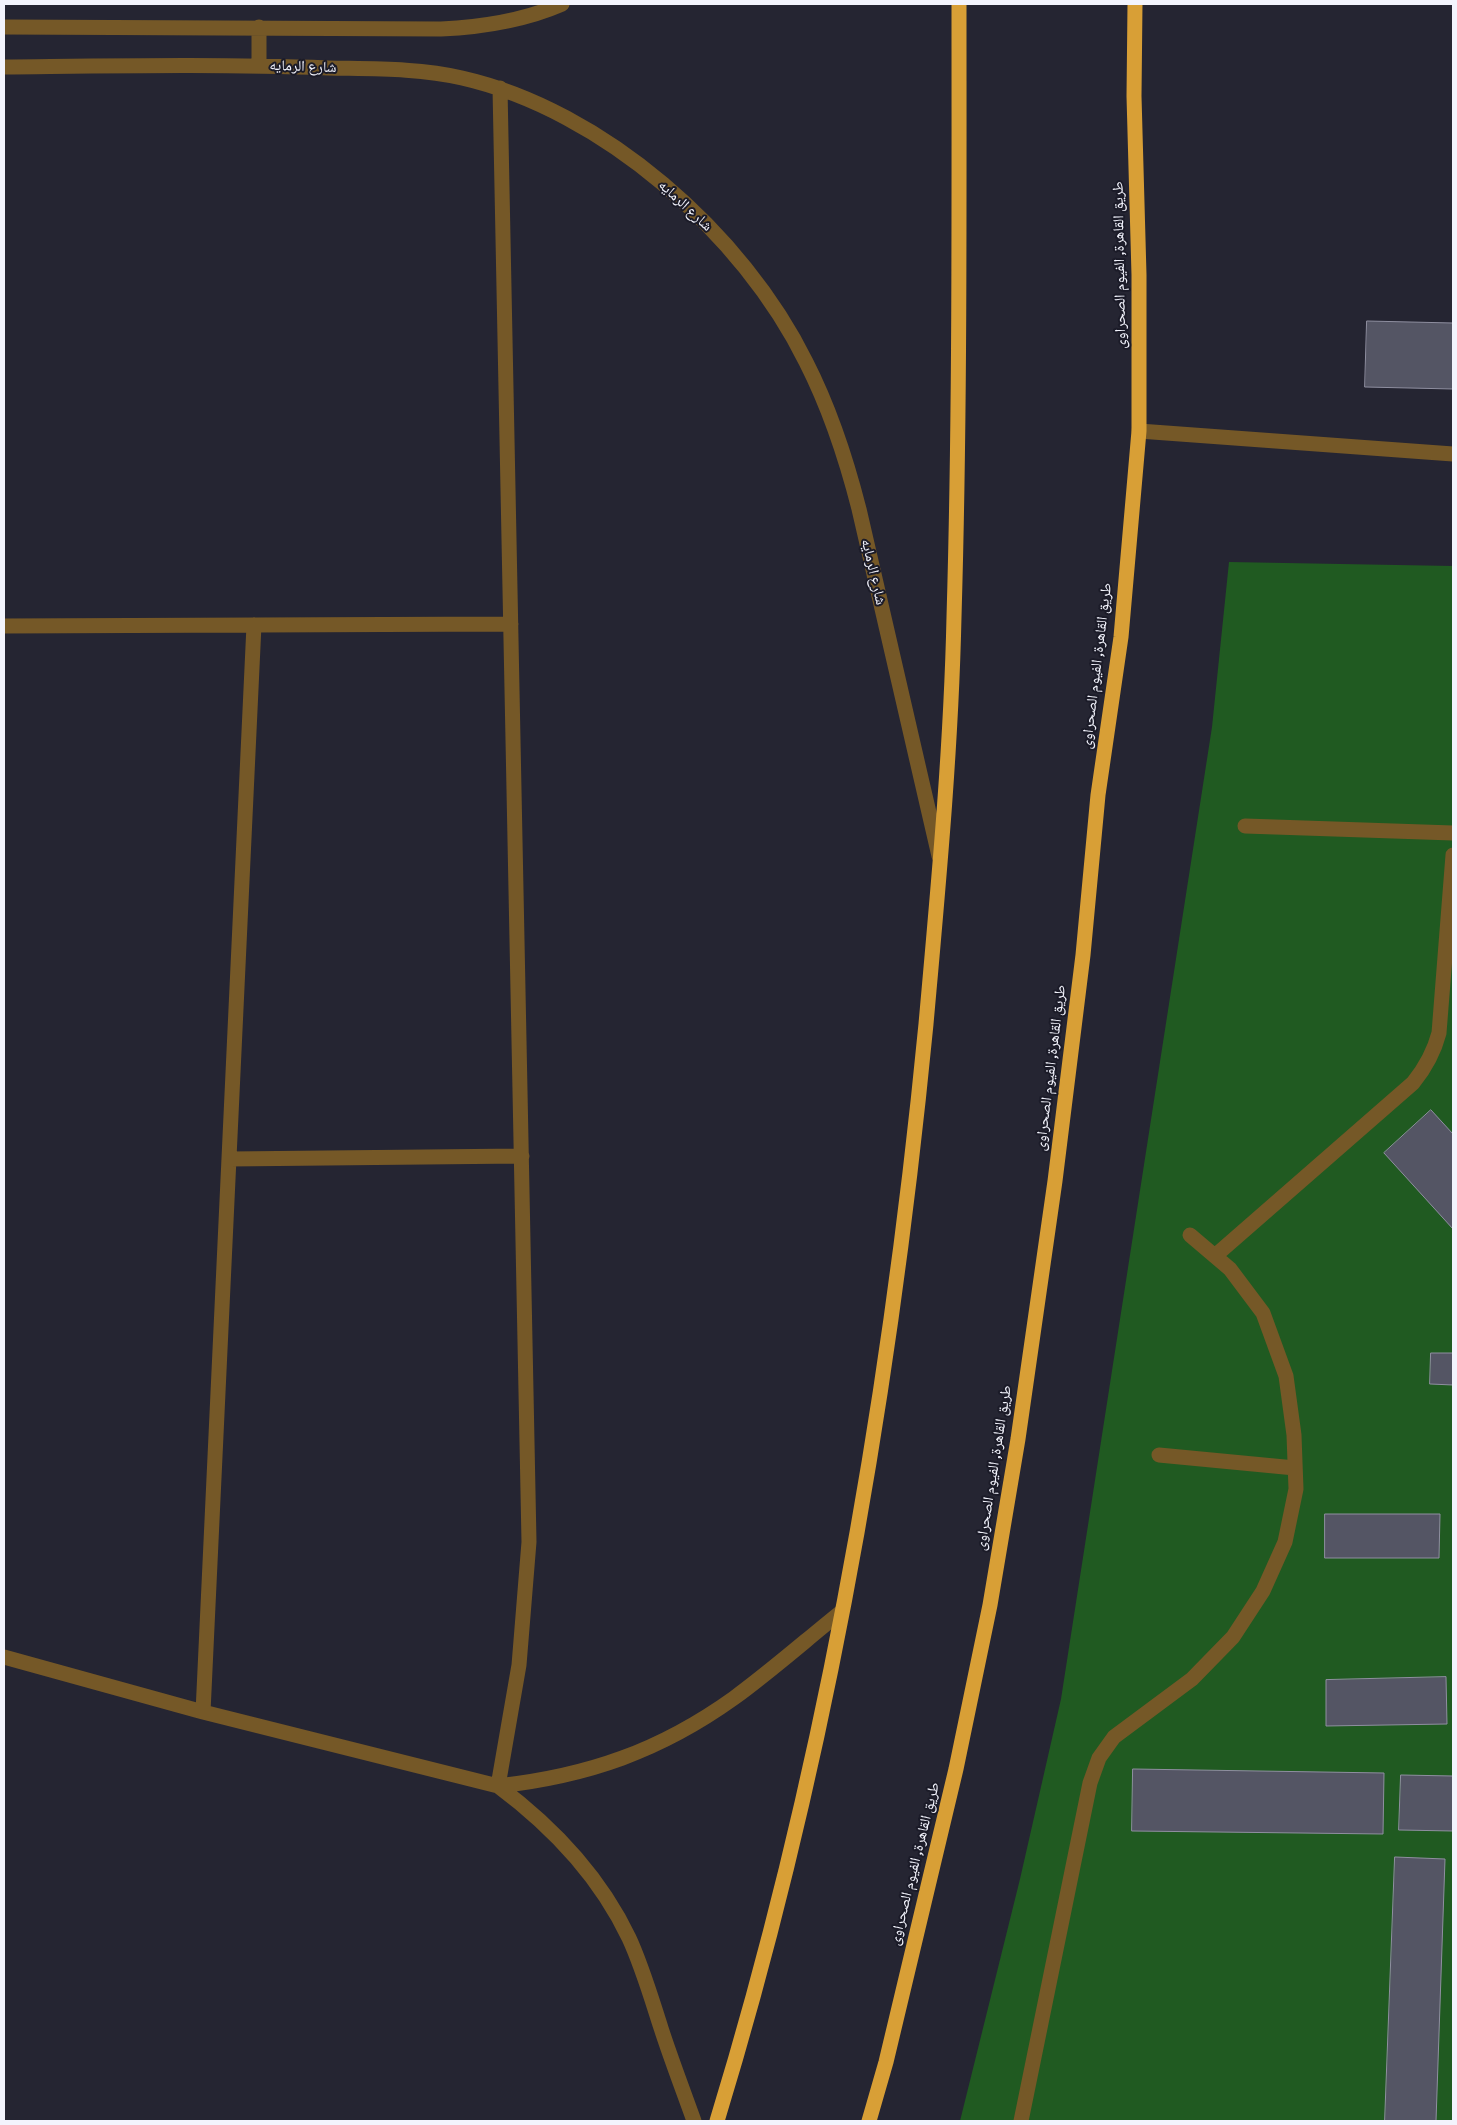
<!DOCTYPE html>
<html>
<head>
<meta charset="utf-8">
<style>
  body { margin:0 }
  #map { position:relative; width:1457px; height:2125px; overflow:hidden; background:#252532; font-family:Signika,sans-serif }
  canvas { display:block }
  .frame { position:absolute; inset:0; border:5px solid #f3f4fd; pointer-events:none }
</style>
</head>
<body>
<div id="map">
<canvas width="1457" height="2125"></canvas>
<div class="frame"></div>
</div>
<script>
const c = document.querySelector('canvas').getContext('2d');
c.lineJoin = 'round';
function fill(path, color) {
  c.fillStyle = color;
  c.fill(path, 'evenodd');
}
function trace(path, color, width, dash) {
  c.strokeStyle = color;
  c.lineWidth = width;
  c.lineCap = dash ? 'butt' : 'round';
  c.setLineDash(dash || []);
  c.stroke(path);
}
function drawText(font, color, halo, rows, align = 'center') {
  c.font = font + ' Signika,"Noto Naskh Arabic",sans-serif';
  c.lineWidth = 4;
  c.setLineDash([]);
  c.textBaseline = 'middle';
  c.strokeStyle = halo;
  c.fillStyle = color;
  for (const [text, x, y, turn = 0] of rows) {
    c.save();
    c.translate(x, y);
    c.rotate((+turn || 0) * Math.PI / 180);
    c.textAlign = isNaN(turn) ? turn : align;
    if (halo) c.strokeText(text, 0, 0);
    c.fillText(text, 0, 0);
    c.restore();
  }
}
const green = new Path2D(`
  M 1229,562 L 1453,566 L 1453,2121 L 960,2121 L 1020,1879 L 1061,1699 L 1212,727 Z`);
const building = new Path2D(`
  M 1367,321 L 1453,323 L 1453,389 L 1365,387 Z
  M 1431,1110 L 1453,1134 L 1453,1229 L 1384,1153 Z
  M 1431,1353 L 1453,1353 L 1453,1385 L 1430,1384 Z
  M 1325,1514 L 1440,1514 L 1439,1558 L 1325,1558 Z
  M 1446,1677 L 1447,1724 L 1326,1726 L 1326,1680 Z
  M 1133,1769 L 1384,1773 L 1383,1834 L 1132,1831 Z
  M 1401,1775 L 1453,1776 L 1453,1831 L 1399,1830 Z
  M 1395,1857 L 1445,1859 L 1436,2121 L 1385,2121 Z`);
const minor = new Path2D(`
  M 4,27 L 441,29 C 483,27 523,21 562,4
  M 259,27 L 259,65
  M 4,67 C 112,66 220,64 328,68 C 372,69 419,68 462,78 C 603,110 743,234 806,362 C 830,409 846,458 859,509 L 939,856
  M 1139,431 L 1453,454
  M 4,626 L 511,624
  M 1245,826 L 1453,833
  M 229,1159 L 522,1156
  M 1216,1255 L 1413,1083 C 1426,1067 1434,1052 1439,1033 L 1453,855
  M 1159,1455 L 1295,1468
  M 4,1657 L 203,1712 L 498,1786 C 588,1776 660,1751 734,1698 C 771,1671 806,1640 841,1612
  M 203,1712 L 254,625
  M 498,1786 L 519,1665 L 529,1542 L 500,88
  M 498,1786 C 553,1827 599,1875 629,1938 C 642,1966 651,1997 661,2028 C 671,2059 683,2090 694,2121
  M 1021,2121 L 1090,1783 L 1099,1758 L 1114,1737 L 1192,1679 L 1233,1637 L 1263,1591 L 1285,1542 L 1296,1489 L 1294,1435 L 1286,1376 L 1263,1313 L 1230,1269 L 1190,1235`);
const highway = new Path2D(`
  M 717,2121 C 826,1765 890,1395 926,1024 C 938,889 951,753 954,617 C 960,413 959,208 959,4
  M 869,2121 L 886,2062 L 956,1769 L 990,1605 L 1018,1439 L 1055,1181 L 1083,955 L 1098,795 L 1121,637 L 1139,431 L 1139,275 L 1134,96 L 1135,4`);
const streetNames = [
  ["شارع الرمايه",303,67,2],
  ["شارع الرمايه",685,206,43],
  ["طريق القاهرة, الفيوم الصحراوى",1120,265,-91],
  ["شارع الرمايه",873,572,77],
  ["طريق القاهرة, الفيوم الصحراوى",1097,666,-83],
  ["طريق القاهرة, الفيوم الصحراوى",1051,1068,-83],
  ["طريق القاهرة, الفيوم الصحراوى",994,1468,-81],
  ["طريق القاهرة, الفيوم الصحراوى",915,1864,-76]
];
fill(green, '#205a21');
fill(building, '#545564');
trace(building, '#8f8fa0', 1);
trace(minor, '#755827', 15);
trace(highway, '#d89f36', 15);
drawText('15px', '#f3f4fd', '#1b1b28', streetNames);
</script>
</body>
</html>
